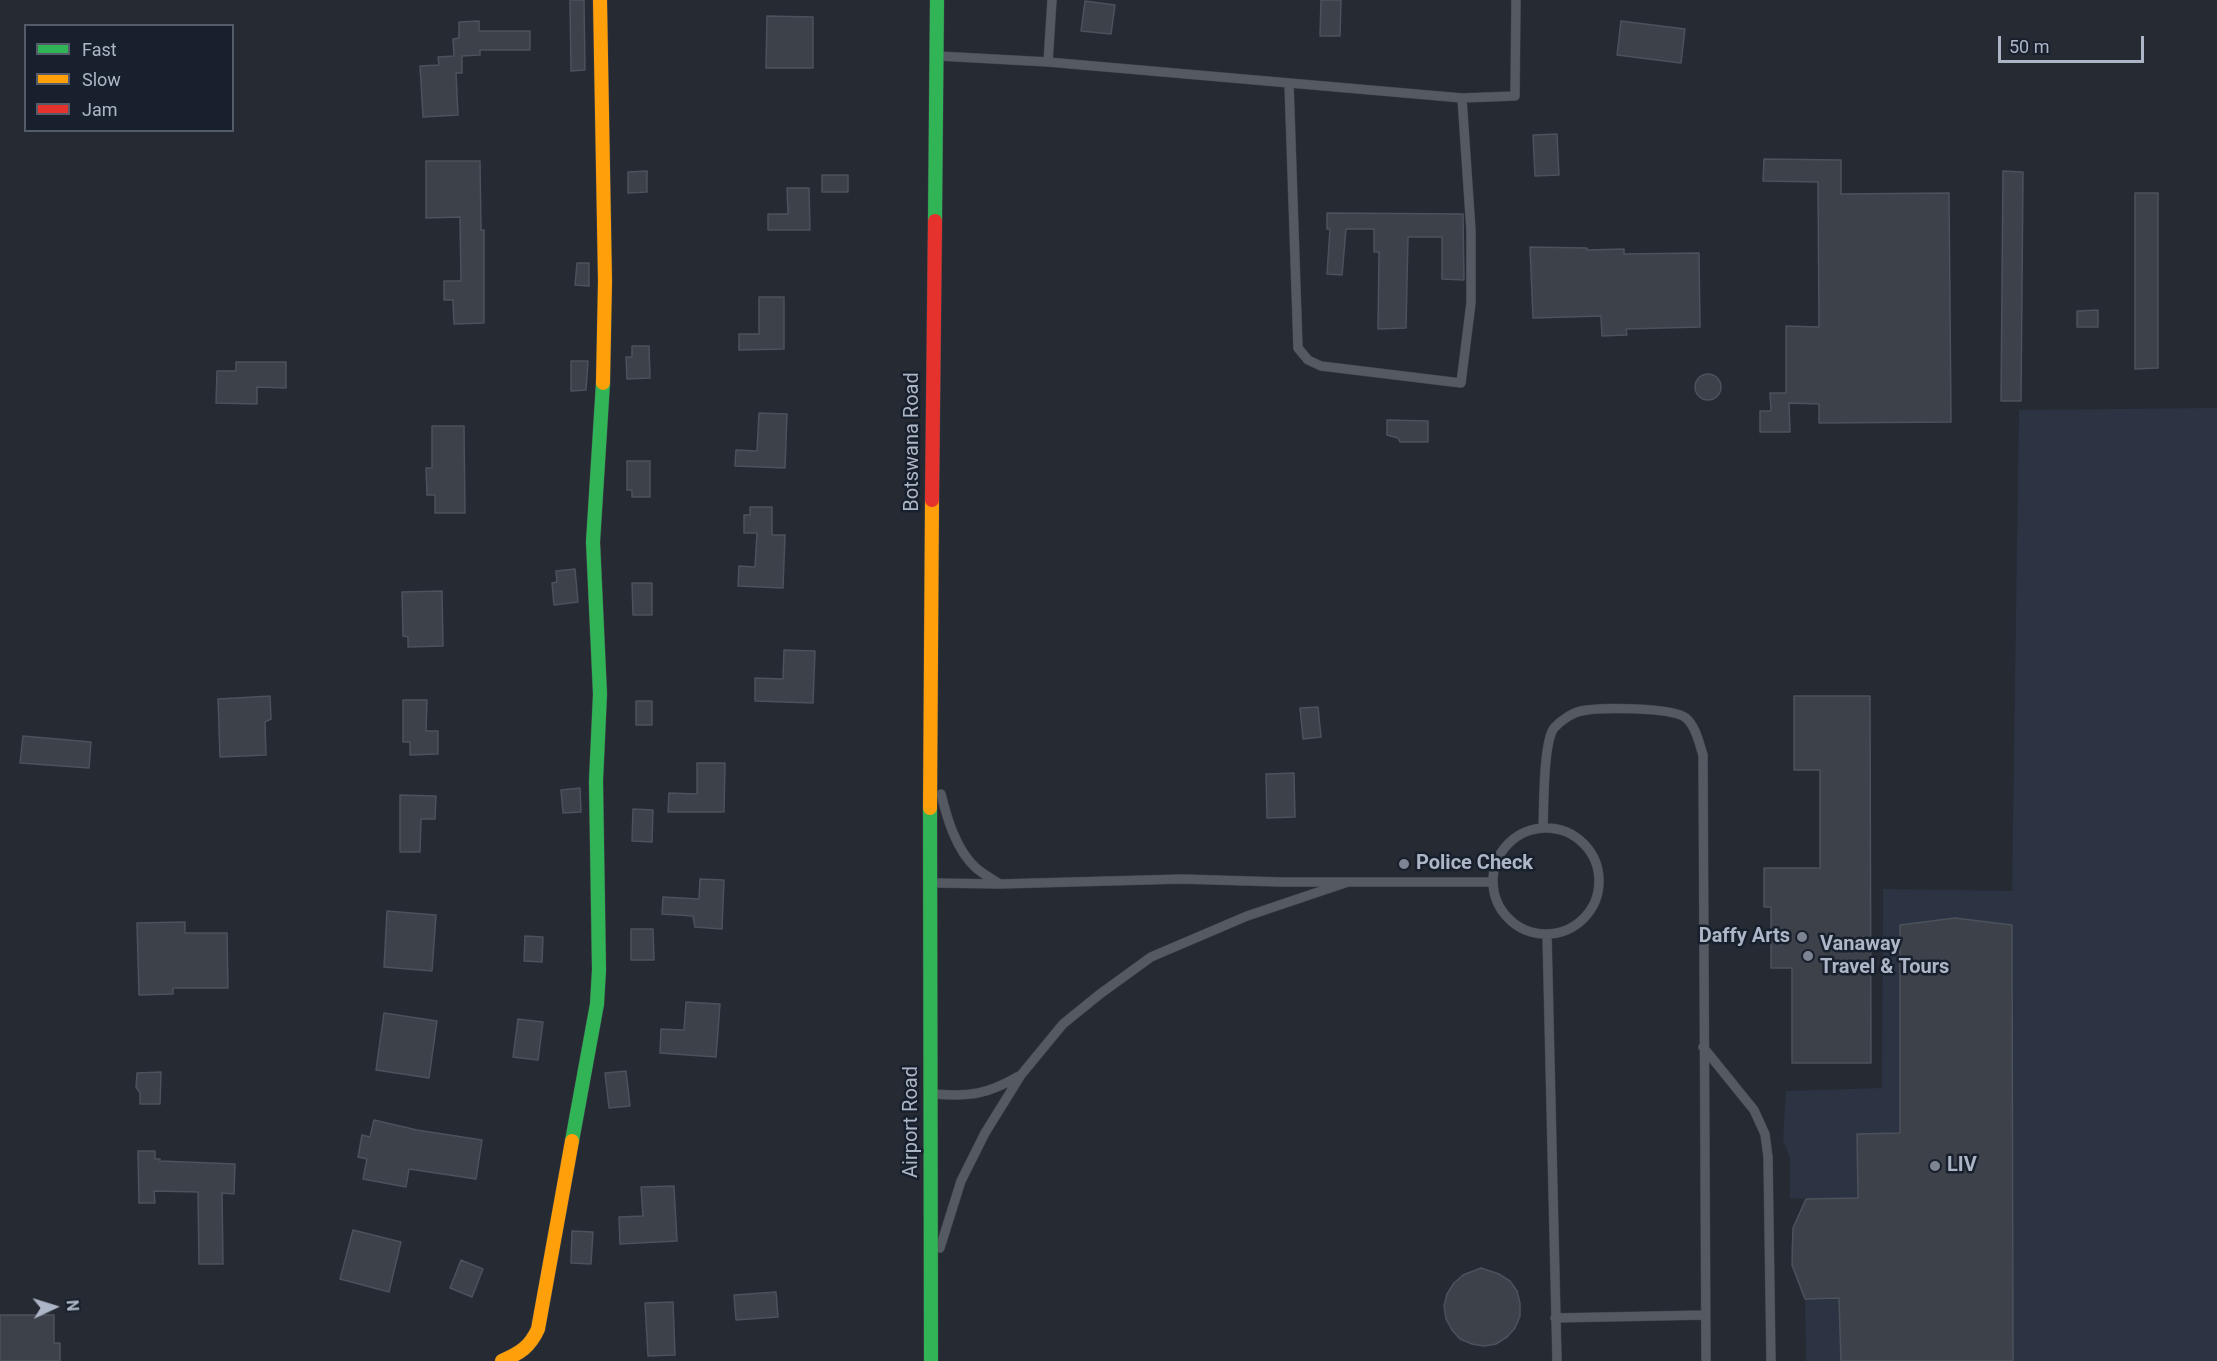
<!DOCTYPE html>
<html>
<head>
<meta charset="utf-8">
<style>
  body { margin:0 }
  #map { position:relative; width:2217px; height:1361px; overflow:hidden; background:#252a33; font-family:Roboto,sans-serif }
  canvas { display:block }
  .legend { position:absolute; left:24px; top:24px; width:210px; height:108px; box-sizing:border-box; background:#19202d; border:2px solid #545c6a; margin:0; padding:8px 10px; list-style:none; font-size:18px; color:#adb6c6 }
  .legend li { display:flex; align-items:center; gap:12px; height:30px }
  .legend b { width:30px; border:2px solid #545c6a }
  .north { position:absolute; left:24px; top:1277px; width:60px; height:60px; -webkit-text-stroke:4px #19202d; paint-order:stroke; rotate:86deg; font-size:16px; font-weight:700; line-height:24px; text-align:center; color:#adb6c6 }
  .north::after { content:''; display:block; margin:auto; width:21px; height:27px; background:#adb6c6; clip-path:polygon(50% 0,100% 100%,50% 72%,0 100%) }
  .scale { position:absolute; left:1998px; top:36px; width:146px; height:27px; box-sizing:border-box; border:3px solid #adb6c6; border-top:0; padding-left:8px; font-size:18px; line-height:21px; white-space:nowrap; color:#adb6c6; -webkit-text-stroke:4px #19202d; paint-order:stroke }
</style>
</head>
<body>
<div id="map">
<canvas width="2217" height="1361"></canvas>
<ul class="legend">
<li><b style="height:8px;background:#30b455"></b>Fast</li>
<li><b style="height:8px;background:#ff9f0a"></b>Slow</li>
<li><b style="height:8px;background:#e5322d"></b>Jam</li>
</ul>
<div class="north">N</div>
<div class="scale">50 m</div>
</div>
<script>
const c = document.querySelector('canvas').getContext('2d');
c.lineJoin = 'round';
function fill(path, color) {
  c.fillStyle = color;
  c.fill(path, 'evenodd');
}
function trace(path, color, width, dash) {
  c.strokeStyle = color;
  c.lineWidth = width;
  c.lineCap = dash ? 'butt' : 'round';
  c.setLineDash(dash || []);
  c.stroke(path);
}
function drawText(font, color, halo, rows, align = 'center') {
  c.font = font + ' Roboto,sans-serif';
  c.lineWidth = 5;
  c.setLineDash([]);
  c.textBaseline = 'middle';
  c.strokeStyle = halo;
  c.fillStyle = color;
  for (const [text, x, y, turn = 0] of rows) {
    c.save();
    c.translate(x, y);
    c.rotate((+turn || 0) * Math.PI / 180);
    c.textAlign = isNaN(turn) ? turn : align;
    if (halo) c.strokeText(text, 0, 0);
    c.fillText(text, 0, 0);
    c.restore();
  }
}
const airport = new Path2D(`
  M 2217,408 L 2217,1361 L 1806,1361 L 1805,1299 L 1792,1265 L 1791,1247 L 1793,1228 L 1805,1199 L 1790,1198 L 1790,1158 L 1783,1141 L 1786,1091 L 1882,1088 L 1883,889 L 2012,891 L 2019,410 Z`);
const building = new Path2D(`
  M 570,0 L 584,0 L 585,70 L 571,71 Z
  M 1321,0 L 1341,0 L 1340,36 L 1320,36 Z
  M 1085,1 L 1115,5 L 1111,34 L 1081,31 Z
  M 767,16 L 813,17 L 813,68 L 766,68 Z
  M 479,21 L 479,31 L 530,31 L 530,50 L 480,50 L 480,55 L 462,56 L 462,73 L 456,73 L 458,115 L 423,117 L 420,66 L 439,65 L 438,57 L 454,56 L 453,39 L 459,38 L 459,22 Z
  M 1621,21 L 1685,29 L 1681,63 L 1617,55 Z
  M 1557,134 L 1559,175 L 1535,176 L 1533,135 Z
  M 1764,159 L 1841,160 L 1841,194 L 1949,193 L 1951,422 L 1819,423 L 1819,404 L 1789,403 L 1790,432 L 1760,432 L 1760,411 L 1771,411 L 1770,393 L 1786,393 L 1786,326 L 1819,327 L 1818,182 L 1763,181 Z
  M 426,161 L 480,161 L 481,230 L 484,230 L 484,323 L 454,324 L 453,300 L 444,300 L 444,281 L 461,281 L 460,217 L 426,218 Z
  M 647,171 L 647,192 L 628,193 L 628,172 Z
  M 2003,171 L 2023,172 L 2021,401 L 2001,401 Z
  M 822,175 L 848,175 L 848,192 L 822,192 Z
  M 787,188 L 809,188 L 810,230 L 768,230 L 768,214 L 788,214 Z
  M 2135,193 L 2158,193 L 2158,368 L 2135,369 Z
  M 1327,213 L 1463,214 L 1464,280 L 1442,279 L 1442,237 L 1408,237 L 1406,328 L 1378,329 L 1379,252 L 1374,252 L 1374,229 L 1346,229 L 1342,275 L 1327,274 L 1330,229 L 1327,229 Z
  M 1530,247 L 1587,248 L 1587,250 L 1624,249 L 1624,254 L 1699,253 L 1700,327 L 1626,329 L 1627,335 L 1602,336 L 1601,316 L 1533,318 Z
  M 577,263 L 589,263 L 589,286 L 575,285 Z
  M 759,297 L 784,297 L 784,349 L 739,350 L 739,334 L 759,334 Z
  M 2098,310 L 2098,327 L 2077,327 L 2077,311 Z
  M 632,346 L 649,346 L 650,378 L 627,379 L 626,357 L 632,357 Z
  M 571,361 L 588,361 L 586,390 L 571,391 Z
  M 236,362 L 286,362 L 286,388 L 257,387 L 257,404 L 216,403 L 217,371 L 236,371 Z
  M1695 387a13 13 0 1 1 26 0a13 13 0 1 1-26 0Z
  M 759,413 L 787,414 L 785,468 L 735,466 L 736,450 L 757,451 Z
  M 1387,420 L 1428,421 L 1428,442 L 1400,442 L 1398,438 L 1387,435 Z
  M 432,426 L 464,426 L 465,513 L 435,513 L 435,495 L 427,495 L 426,468 L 432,468 Z
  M 627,461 L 650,461 L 650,497 L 632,497 L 632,490 L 627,490 Z
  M 750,507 L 772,507 L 772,535 L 785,535 L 783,588 L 738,586 L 739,566 L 755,567 L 757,533 L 744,533 L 744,515 L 750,515 Z
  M 575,569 L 578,602 L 554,605 L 552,583 L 557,582 L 556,571 Z
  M 632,583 L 652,583 L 652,615 L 633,615 Z
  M 442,591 L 443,646 L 408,647 L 408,637 L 403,636 L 402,592 Z
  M 784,650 L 815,651 L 813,703 L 755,701 L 755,678 L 783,679 Z
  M 270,696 L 271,719 L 265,722 L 266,755 L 220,757 L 218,699 Z
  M 1794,696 L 1870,696 L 1871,1063 L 1792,1063 L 1792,968 L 1771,968 L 1771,907 L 1764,907 L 1764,868 L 1820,868 L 1820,770 L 1794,770 Z
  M 403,700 L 427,700 L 426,731 L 438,731 L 438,754 L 410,755 L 410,742 L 403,742 Z
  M 636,701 L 652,701 L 652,725 L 636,725 Z
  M 1318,707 L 1321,737 L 1303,739 L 1300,708 Z
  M 23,736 L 91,742 L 89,768 L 20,763 Z
  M 697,763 L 725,763 L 724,812 L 668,812 L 669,793 L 697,794 Z
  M 1294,773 L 1295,817 L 1267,818 L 1266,774 Z
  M 580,788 L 581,812 L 563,813 L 561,790 Z
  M 400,795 L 436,796 L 435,819 L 421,819 L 420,852 L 400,852 Z
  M 633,809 L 653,810 L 652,842 L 632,841 Z
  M 700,879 L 724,880 L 722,929 L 695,927 L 693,916 L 662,914 L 663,897 L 699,899 Z
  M 387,911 L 436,915 L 432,971 L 384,967 Z
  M 1955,918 L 2012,925 L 2013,1361 L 1841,1361 L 1839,1298 L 1805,1299 L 1792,1265 L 1793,1228 L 1806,1199 L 1858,1198 L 1857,1134 L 1900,1133 L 1900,925 Z
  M 185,922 L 185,933 L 227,933 L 228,988 L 173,988 L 173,994 L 139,995 L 137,923 Z
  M 631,929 L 653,929 L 654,960 L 631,960 Z
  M 525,936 L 543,937 L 542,962 L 524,961 Z
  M 686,1002 L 720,1004 L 716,1057 L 660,1053 L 661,1029 L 684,1030 Z
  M 384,1013 L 437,1021 L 429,1078 L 376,1070 Z
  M 518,1019 L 543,1022 L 538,1060 L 513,1057 Z
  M 626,1071 L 630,1106 L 609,1108 L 605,1073 Z
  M 161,1072 L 160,1104 L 140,1104 L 140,1093 L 136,1087 L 137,1073 Z
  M 374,1120 L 417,1130 L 482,1140 L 476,1179 L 409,1169 L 406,1187 L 363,1179 L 367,1159 L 358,1157 L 362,1135 L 370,1137 Z
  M 138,1151 L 155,1151 L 155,1159 L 160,1159 L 160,1161 L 235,1164 L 234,1194 L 222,1193 L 223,1264 L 199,1264 L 198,1192 L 154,1191 L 155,1203 L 139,1203 Z
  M 674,1186 L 677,1241 L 620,1244 L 619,1217 L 643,1216 L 641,1187 Z
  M 353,1230 L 401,1242 L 389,1292 L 340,1279 Z
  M 572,1231 L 593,1232 L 591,1264 L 571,1263 Z
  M 461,1260 L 483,1269 L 472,1297 L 450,1288 Z
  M 1481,1268 L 1499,1274 L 1510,1281 L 1517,1291 L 1520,1303 L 1520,1316 L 1515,1328 L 1507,1337 L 1496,1344 L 1484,1346 L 1472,1344 L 1460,1339 L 1452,1330 L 1446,1319 L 1444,1306 L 1447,1294 L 1454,1283 L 1463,1275 Z
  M 776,1292 L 778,1317 L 736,1320 L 734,1295 Z
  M 673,1302 L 675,1355 L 648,1356 L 645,1303 Z
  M 0,1315 L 54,1315 L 54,1343 L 60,1343 L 60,1361 L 0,1361 Z`);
const lane = new Path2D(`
  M 939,56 L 1048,62 L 1462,98
  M 1048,62 L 1052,0
  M 1289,83 L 1298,348 L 1308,360 L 1321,366 L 1461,383 L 1471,303 L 1471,231 L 1462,98 L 1515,96 L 1516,0
  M 941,794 C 947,818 956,850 976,868 C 983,874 992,879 1000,884
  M 1543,828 C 1544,807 1543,743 1554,728 C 1560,721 1572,713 1581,711 C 1599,707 1672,707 1686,718 C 1696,727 1699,743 1703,755 L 1706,1361
  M1493 881a53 53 0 1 1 106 0a53 53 0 1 1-106 0Z
  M 935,883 L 1000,884 L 1182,879 L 1281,882 L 1493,882
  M 1547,934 L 1557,1361
  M 1703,1047 L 1754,1110 L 1765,1134 L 1768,1157 L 1771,1361
  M 935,1094 C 970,1097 988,1094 1019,1076
  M 940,1248 L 961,1181 L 985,1133 L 1021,1075 L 1063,1024 L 1100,994 L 1151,957 L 1247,916 L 1348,882
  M 1555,1318 L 1705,1315`);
const fast = new Path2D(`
  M 935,221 L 937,0
  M 930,808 L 931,1361
  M 572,1141 L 597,1004 L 599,970 L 596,781 L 600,694 L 593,542 L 603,383`);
const slow = new Path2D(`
  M 600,0 L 605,281 L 603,383
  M 930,808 L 932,500
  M 502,1361 C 520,1353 530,1347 538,1329 L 572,1141`);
const jam = new Path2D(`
  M 932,500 L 935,221`);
const markers = [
  [1404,864,6,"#7d8593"],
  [1802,937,6,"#7d8593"],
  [1808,956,6,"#7d8593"],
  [1935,1166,6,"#7d8593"]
];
const streetNames = [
  ["Botswana Road",913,442,-90],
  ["Airport Road",912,1122,-90]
];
const poiNames = [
  ["Police Check",1416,864],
  ["Daffy Arts",1790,937,"right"],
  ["Vanaway",1820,945],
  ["Travel & Tours",1820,968],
  ["LIV",1947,1166]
];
fill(airport, '#2c3443');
fill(building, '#3d4149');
trace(building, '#4c525b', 1.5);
trace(lane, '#40454c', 10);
trace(fast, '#40454c', 15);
trace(slow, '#40454c', 15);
trace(jam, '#40454c', 15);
trace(lane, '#545962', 9);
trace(fast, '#30b455', 14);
trace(slow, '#ff9f0a', 14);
trace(jam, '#e5322d', 14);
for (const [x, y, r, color] of markers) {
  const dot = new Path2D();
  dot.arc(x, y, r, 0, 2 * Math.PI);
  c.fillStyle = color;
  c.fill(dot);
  trace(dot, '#19202d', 2);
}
drawText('20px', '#adb6c6', '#19202d', streetNames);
drawText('bold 20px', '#adb6c6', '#19202d', poiNames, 'left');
</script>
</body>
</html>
